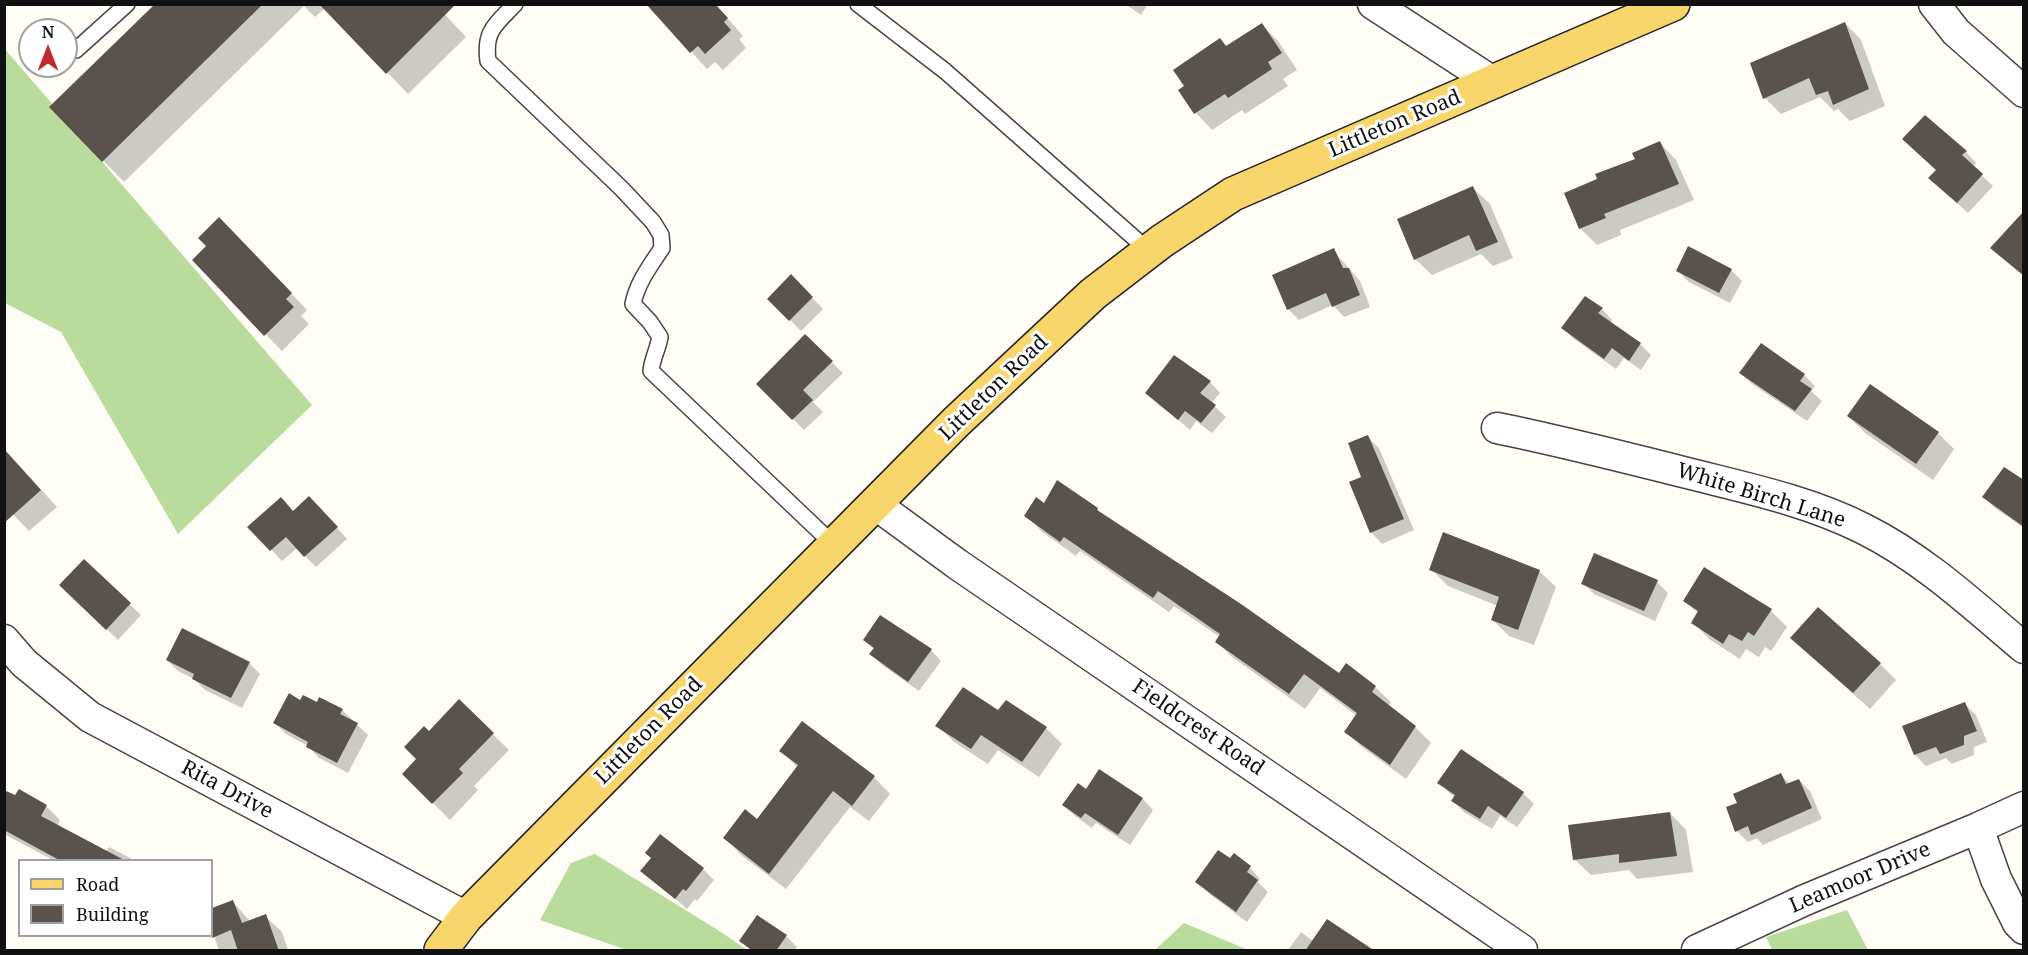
<!DOCTYPE html>
<html>
<head>
<meta charset="utf-8">
<style>
  body { margin:0 }
  #map { position:relative; width:2028px; height:955px; overflow:hidden; background:#fffdf5; font-family:"Noto Serif",serif }
  canvas { display:block }
  .frame { position:absolute; inset:0; border:6px solid #111; pointer-events:none }
  .legend { position:absolute; left:18px; top:859px; width:195px; height:78px; box-sizing:border-box; background:#fff; border:2px solid #a0a0a0; margin:0; padding:8px 10px; list-style:none; font-size:18px; color:#111 }
  .legend li { display:flex; align-items:center; gap:12px; height:30px }
  .legend b { width:30px; border:2px solid #a0a0a0 }
  .north { position:absolute; left:18px; top:18px; width:60px; height:60px; box-sizing:border-box; background:#fff; border:2px solid #a0a0a0; border-radius:50%; rotate:0deg; font-size:16px; font-weight:700; line-height:24px; text-align:center; color:#111 }
  .north::after { content:''; display:block; margin:auto; width:21px; height:27px; background:#c4262e; clip-path:polygon(50% 0,100% 100%,50% 72%,0 100%) }
</style>
</head>
<body>
<div id="map">
<canvas width="2028" height="955"></canvas>
<div class="frame"></div>
<ul class="legend">
<li><b style="height:8px;background:#f9d66b"></b>Road</li>
<li><b style="height:16px;background:#5a524d"></b>Building</li>
</ul>
<div class="north">N</div>
</div>
<script>
const c = document.querySelector('canvas').getContext('2d');
c.lineJoin = 'round';
function fill(path, color) {
  c.fillStyle = color;
  c.fill(path, 'evenodd');
}
function trace(path, color, width, dash) {
  c.strokeStyle = color;
  c.lineWidth = width;
  c.lineCap = dash ? 'butt' : 'round';
  c.setLineDash(dash || []);
  c.stroke(path);
}
function drawText(font, color, halo, rows, align = 'center') {
  c.font = font + ' "Noto Serif",serif';
  c.lineWidth = 6;
  c.setLineDash([]);
  c.textBaseline = 'middle';
  c.strokeStyle = halo;
  c.fillStyle = color;
  for (const [text, x, y, turn = 0] of rows) {
    c.save();
    c.translate(x, y);
    c.rotate((+turn || 0) * Math.PI / 180);
    c.textAlign = isNaN(turn) ? turn : align;
    if (halo) c.strokeText(text, 0, 0);
    c.fillText(text, 0, 0);
    c.restore();
  }
}
const forest = new Path2D(`
  M 4,48 L 312,405 L 178,534 L 61,332 L 5,303 Z
  M 595,854 L 721,932 L 747,950 L 627,950 L 540,920 L 571,863 Z
  M 1847,910 L 1868,950 L 1772,950 L 1766,937 Z
  M 1184,923 L 1248,950 L 1155,950 Z`);
const shadow = new Path2D(`
  M 157,4 L 435,4 L 466,37 L 408,94 L 325,8 L 315,17 L 304,6 L 124,182 L 51,107 Z
  M 648,4 L 715,4 L 743,36 L 739,39 L 746,48 L 723,70 L 715,62 L 707,69 Z
  M 1125,4 L 1148,4 L 1141,15 Z
  M 1845,23 L 1861,40 L 1885,106 L 1850,121 L 1838,109 L 1834,111 L 1820,97 L 1781,114 L 1765,98 Z
  M 1261,24 L 1278,41 L 1297,70 L 1283,79 L 1288,86 L 1245,114 L 1242,110 L 1212,130 L 1196,113 L 1180,90 L 1186,87 L 1220,40 L 1227,47 Z
  M 1660,143 L 1676,160 L 1694,200 L 1620,230 L 1621,235 L 1597,245 L 1580,228 L 1599,180 L 1637,159 Z
  M 1966,152 L 1976,163 L 1973,167 L 1993,186 L 1968,213 L 1941,189 L 1937,170 Z
  M 1473,188 L 1490,204 L 1513,258 L 1493,266 L 1481,254 L 1432,275 L 1415,259 Z
  M 236,235 L 307,310 L 301,316 L 309,324 L 282,351 L 194,261 Z
  M 1688,248 L 1731,270 L 1742,281 L 1730,303 L 1689,282 L 1678,271 Z
  M 1333,250 L 1360,281 L 1370,307 L 1344,317 L 1333,305 L 1299,320 L 1288,309 Z
  M 791,276 L 823,309 L 801,331 L 769,299 Z
  M 1602,309 L 1612,320 L 1610,323 L 1640,344 L 1651,355 L 1641,370 L 1624,358 L 1616,369 L 1574,339 L 1563,328 Z
  M 805,336 L 843,373 L 813,402 L 823,412 L 804,430 L 758,384 Z
  M 1741,373 L 1804,375 L 1815,386 L 1811,391 L 1822,401 L 1807,421 L 1752,384 Z
  M 1210,382 L 1220,393 L 1211,403 L 1226,417 L 1212,433 L 1196,421 L 1190,430 L 1147,393 Z
  M 1848,416 L 1938,433 L 1954,449 L 1933,480 L 1865,433 Z
  M 1368,437 L 1379,448 L 1414,530 L 1382,544 L 1371,532 Z
  M 4,449 L 57,507 L 29,531 L 4,505 Z
  M 2024,482 L 2024,528 L 1995,508 L 1984,497 Z
  M 1044,505 L 1097,509 L 1104,516 L 1340,675 L 1347,666 L 1375,687 L 1391,702 L 1388,707 L 1415,727 L 1431,743 L 1406,779 L 1362,747 L 1346,732 L 1357,716 L 1320,688 L 1305,709 L 1232,657 L 1217,642 L 1220,637 L 1174,606 L 1169,612 L 1080,551 L 1076,556 L 1041,531 L 1026,515 Z
  M 320,509 L 347,539 L 316,567 L 297,548 L 282,561 L 250,527 L 294,512 Z
  M 84,561 L 141,615 L 118,640 L 72,596 Z
  M 1431,569 L 1539,571 L 1556,587 L 1534,645 L 1509,636 L 1493,620 L 1498,606 L 1448,586 Z
  M 1657,582 L 1668,593 L 1655,621 L 1594,594 L 1583,583 Z
  M 1685,601 L 1771,611 L 1787,627 L 1771,651 L 1765,647 L 1759,657 L 1746,649 L 1740,659 L 1709,639 L 1693,622 L 1698,613 Z
  M 865,640 L 931,650 L 941,661 L 919,691 L 882,665 L 871,654 L 875,650 Z
  M 1809,654 L 1880,664 L 1896,680 L 1870,709 Z
  M 167,660 L 249,663 L 260,674 L 242,708 L 205,690 L 194,679 L 178,671 Z
  M 459,701 L 509,750 L 474,786 L 478,790 L 450,820 L 404,774 L 418,759 L 429,733 Z
  M 301,702 L 342,710 L 368,735 L 348,773 L 319,758 L 308,746 L 286,734 L 275,723 Z
  M 1965,704 L 1976,715 L 1987,742 L 1974,747 L 1974,755 L 1952,764 L 1946,758 L 1926,766 L 1915,755 L 1904,726 Z
  M 999,712 L 1046,728 L 1062,744 L 1039,777 L 998,750 L 988,764 L 954,742 L 937,725 Z
  M 781,751 L 874,777 L 890,794 L 869,821 L 850,807 L 786,889 L 741,855 L 725,838 L 758,821 L 798,768 Z
  M 1461,751 L 1523,793 L 1534,804 L 1517,827 L 1500,816 L 1492,829 L 1464,812 L 1453,801 L 1455,798 L 1439,783 Z
  M 1099,771 L 1143,799 L 1153,810 L 1130,845 L 1096,823 L 1092,828 L 1075,816 L 1064,805 L 1086,791 Z
  M 1781,775 L 1790,784 L 1799,780 L 1810,791 L 1822,819 L 1763,845 L 1757,838 L 1748,842 L 1737,831 L 1739,803 Z
  M 4,791 L 15,797 L 19,791 L 46,806 L 60,820 L 57,826 L 106,852 L 109,847 L 134,860 L 53,860 L 4,834 Z
  M 1670,813 L 1686,830 L 1693,872 L 1637,879 L 1629,870 L 1591,875 L 1574,859 Z
  M 660,836 L 703,869 L 714,880 L 697,901 L 695,899 L 687,909 L 642,870 L 652,858 Z
  M 1230,860 L 1250,868 L 1260,879 L 1258,882 L 1268,892 L 1247,922 L 1208,893 L 1197,882 Z
  M 233,902 L 250,921 L 265,916 L 282,932 L 288,950 L 219,950 L 212,930 L 212,910 Z
  M 1301,932 L 1313,941 L 1372,950 L 1288,950 Z
  M 786,936 L 797,947 L 794,950 L 751,950 L 741,941 Z`);
const building = new Path2D(`
  M 155,4 L 263,4 L 102,162 L 49,107 Z
  M 319,4 L 456,4 L 386,74 Z
  M 646,4 L 715,4 L 728,18 L 724,22 L 731,30 L 705,54 L 698,46 L 690,53 Z
  M 1845,22 L 1869,89 L 1833,105 L 1828,91 L 1816,95 L 1809,78 L 1763,99 L 1750,63 Z
  M 1262,23 L 1282,53 L 1268,62 L 1272,69 L 1228,98 L 1225,94 L 1194,114 L 1178,90 L 1184,86 L 1173,70 L 1220,38 L 1226,46 Z
  M 1925,115 L 1967,151 L 1962,155 L 1983,174 L 1957,203 L 1928,178 L 1936,170 L 1902,139 Z
  M 1660,141 L 1679,184 L 1604,214 L 1606,218 L 1579,229 L 1564,193 L 1597,179 L 1595,174 L 1635,159 L 1632,153 Z
  M 1473,186 L 1498,242 L 1476,251 L 1469,235 L 1414,260 L 1397,219 Z
  M 2024,211 L 2024,276 L 1990,248 Z
  M 219,217 L 292,293 L 286,299 L 294,307 L 264,336 L 192,260 L 206,246 L 198,238 Z
  M 1688,246 L 1732,269 L 1719,293 L 1676,271 Z
  M 1334,248 L 1343,268 L 1349,268 L 1360,295 L 1332,307 L 1326,293 L 1287,310 L 1272,275 Z
  M 791,274 L 813,297 L 789,321 L 767,299 Z
  M 1585,296 L 1603,308 L 1598,313 L 1641,343 L 1629,361 L 1612,348 L 1604,359 L 1561,328 Z
  M 805,334 L 833,361 L 803,390 L 813,400 L 792,420 L 756,384 Z
  M 1761,343 L 1805,374 L 1800,381 L 1812,389 L 1795,411 L 1739,373 Z
  M 1174,355 L 1211,381 L 1200,393 L 1216,405 L 1201,423 L 1185,411 L 1178,420 L 1145,393 Z
  M 1870,384 L 1939,432 L 1916,464 L 1847,416 Z
  M 1368,435 L 1404,519 L 1370,533 L 1349,482 L 1361,477 L 1348,443 Z
  M 4,449 L 41,490 L 4,523 Z
  M 2004,467 L 2024,480 L 2024,527 L 1982,497 Z
  M 1057,480 L 1098,508 L 1097,510 L 1241,604 L 1339,673 L 1346,663 L 1376,686 L 1372,692 L 1416,726 L 1390,765 L 1344,732 L 1357,713 L 1304,674 L 1289,694 L 1215,642 L 1220,634 L 1158,591 L 1153,598 L 1064,537 L 1060,542 L 1024,516 L 1036,497 L 1044,503 Z
  M 309,496 L 338,527 L 304,557 L 286,537 L 270,551 L 247,527 L 281,497 L 293,511 Z
  M 1443,532 L 1540,570 L 1518,630 L 1491,620 L 1499,597 L 1429,570 Z
  M 1594,553 L 1658,580 L 1644,611 L 1581,584 Z
  M 84,559 L 131,603 L 106,630 L 59,585 Z
  M 1704,567 L 1772,609 L 1754,636 L 1748,632 L 1742,641 L 1729,634 L 1723,644 L 1691,623 L 1698,611 L 1683,601 Z
  M 1818,607 L 1881,663 L 1853,693 L 1790,638 Z
  M 880,615 L 932,649 L 908,682 L 869,654 L 874,648 L 863,640 Z
  M 182,628 L 250,662 L 231,698 L 192,679 L 194,674 L 166,660 Z
  M 963,687 L 998,710 L 1006,700 L 1047,727 L 1022,762 L 981,735 L 971,749 L 935,726 Z
  M 289,693 L 300,700 L 303,695 L 317,702 L 319,697 L 343,709 L 340,714 L 358,723 L 337,763 L 306,747 L 308,742 L 273,723 Z
  M 459,699 L 494,733 L 459,769 L 463,773 L 432,804 L 402,774 L 416,759 L 404,747 L 424,726 L 429,731 Z
  M 1965,702 L 1977,731 L 1964,736 L 1964,745 L 1940,754 L 1936,747 L 1914,755 L 1902,726 Z
  M 802,721 L 875,776 L 852,806 L 833,791 L 769,874 L 723,838 L 745,809 L 757,819 L 798,765 L 779,751 Z
  M 1461,749 L 1524,792 L 1506,818 L 1488,806 L 1480,819 L 1451,801 L 1455,795 L 1437,783 Z
  M 1099,769 L 1143,798 L 1118,835 L 1085,813 L 1081,818 L 1062,805 L 1078,783 L 1086,789 Z
  M 1781,773 L 1786,784 L 1799,779 L 1812,808 L 1751,835 L 1748,826 L 1735,832 L 1726,807 L 1737,803 L 1733,794 Z
  M 19,789 L 47,805 L 41,816 L 126,861 L 61,861 L 4,830 L 4,790 L 15,795 Z
  M 1670,812 L 1677,856 L 1619,863 L 1619,854 L 1573,860 L 1568,825 Z
  M 660,834 L 704,868 L 686,891 L 683,889 L 675,899 L 640,871 L 651,858 L 645,853 Z
  M 1218,850 L 1230,858 L 1234,853 L 1251,866 L 1247,872 L 1258,880 L 1236,912 L 1195,882 Z
  M 233,900 L 242,923 L 266,914 L 279,951 L 238,951 L 231,930 L 212,938 L 212,908 Z
  M 757,915 L 787,935 L 776,951 L 753,951 L 739,941 Z
  M 1327,919 L 1375,951 L 1305,951 Z`);
const lane = new Path2D(`
  M 515,4 C 495,25 484,31 488,61 L 621,188 L 653,222 L 661,235 L 662,248 C 650,266 637,283 633,304 L 650,322 L 660,337 C 658,349 652,359 651,371 L 834,545
  M 858,4 L 945,71 L 1149,251
  M 76,50 L 127,4`);
const street = new Path2D(`
  M 1373,4 L 1493,82
  M 1934,4 L 1956,32 L 2024,92
  M 1497,428 C 1561,441 1624,457 1687,473 C 1746,488 1809,501 1864,529 C 1924,559 1973,605 2024,648
  M 875,504 L 957,564 L 1522,950
  M 4,640 L 24,663 L 90,717 L 466,917
  M 1978,828 L 1996,879 L 2018,923 L 2024,929
  M 1697,950 L 1805,900 L 1978,828 L 2024,807`);
const primary = new Path2D(`
  M 441,950 L 466,917 L 956,422 L 1093,294 L 1162,241 L 1233,194 L 1673,4`);
const streetNames = [
  ["Littleton Road",1395,124,-23],
  ["Littleton Road",994,388,-44],
  ["White Birch Lane",1761,496,17],
  ["Fieldcrest Road",1198,728,34],
  ["Littleton Road",649,731,-45],
  ["Rita Drive",227,790,28],
  ["Leamoor Drive",1860,878,-23]
];
fill(forest, '#b9dc9c');
fill(shadow, '#0003');
fill(building, '#5a524d');
trace(lane, '#444', 18);
trace(street, '#444', 33);
trace(primary, '#222', 36);
trace(lane, '#fff', 15);
trace(street, '#fff', 30);
trace(primary, '#f9d66b', 33);
drawText('21px', '#111', '#fff', streetNames);
</script>
</body>
</html>
